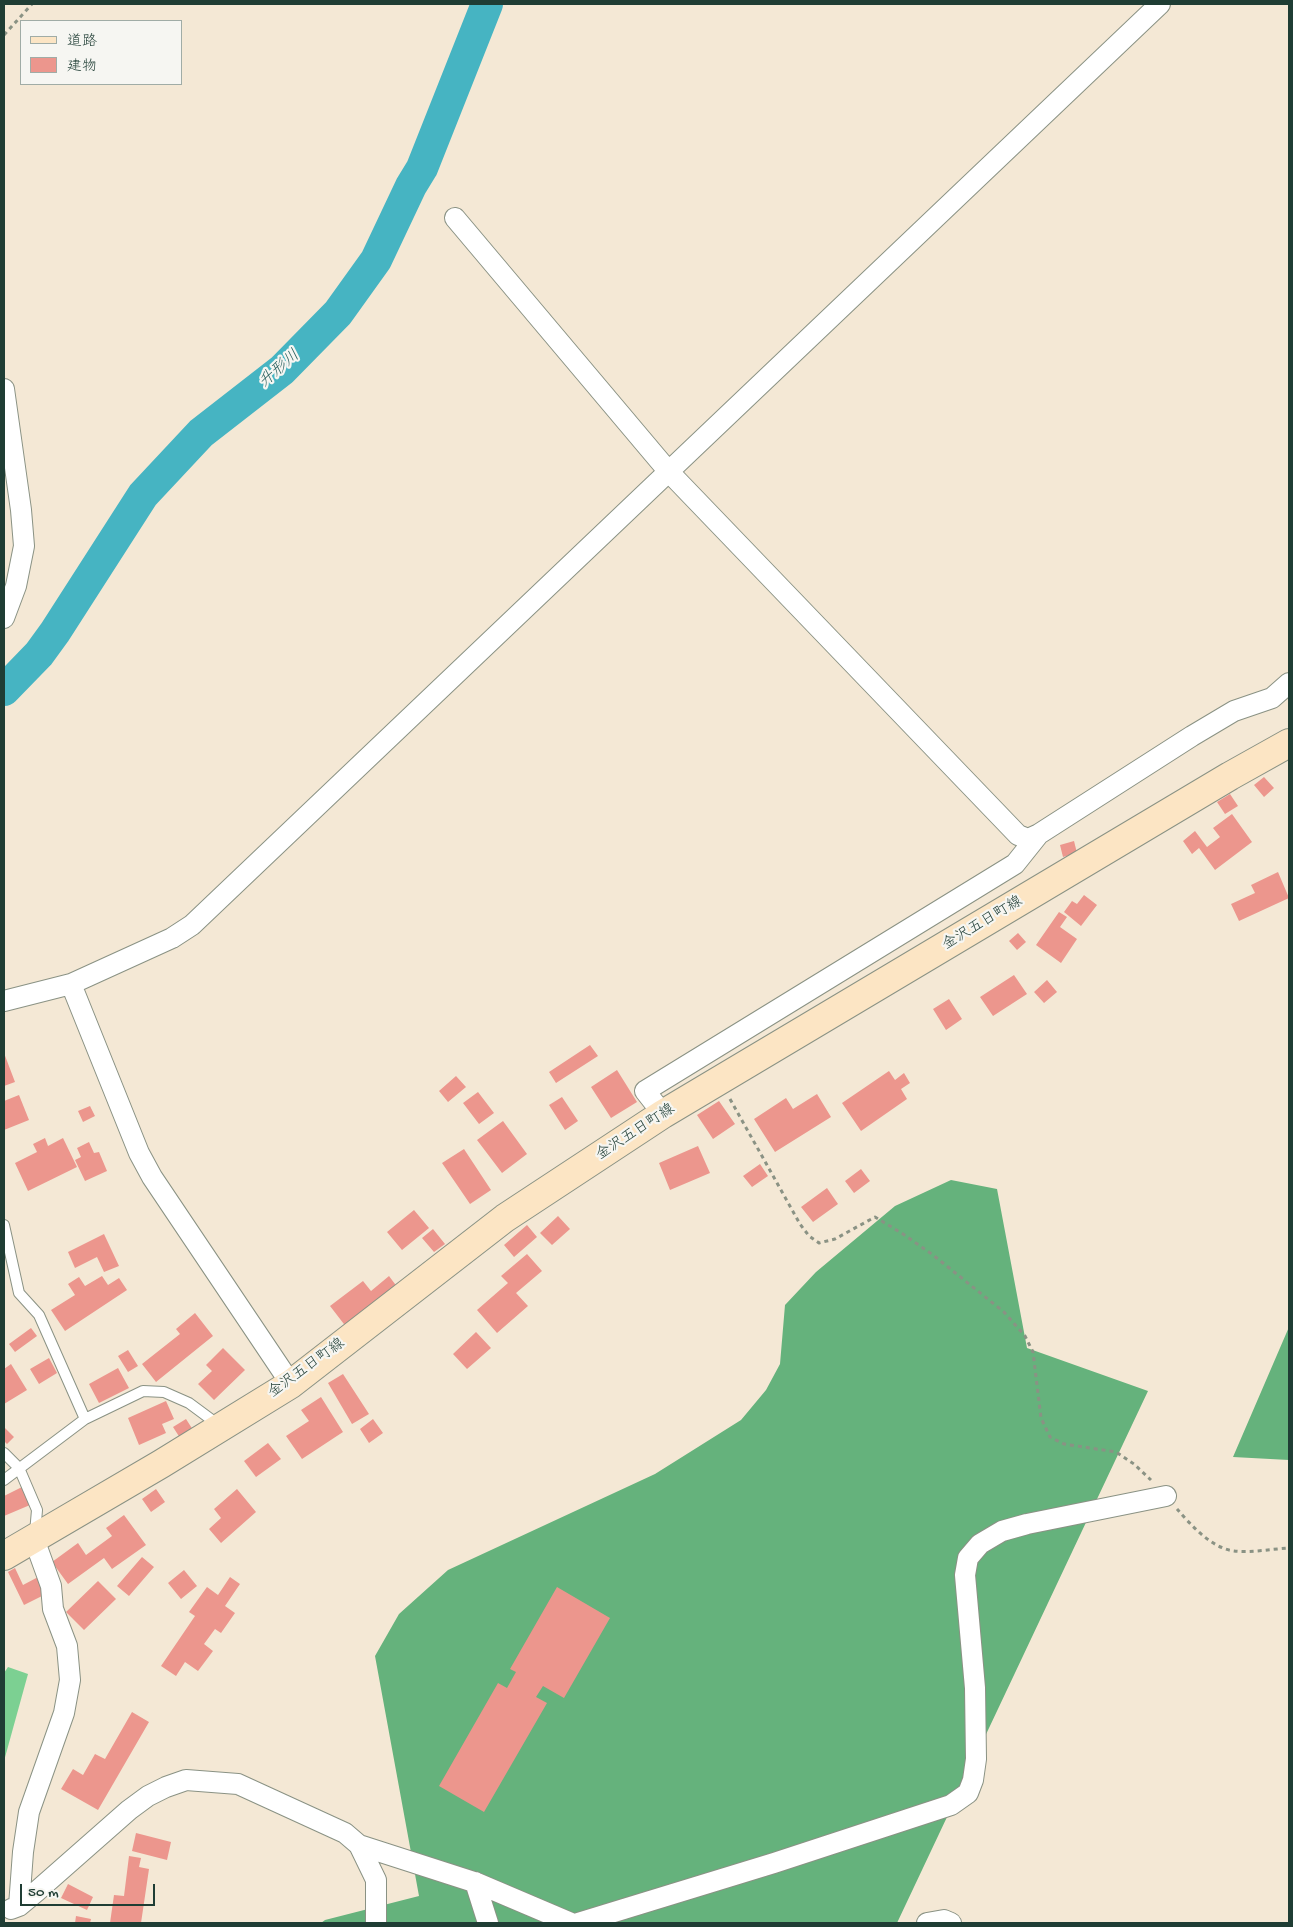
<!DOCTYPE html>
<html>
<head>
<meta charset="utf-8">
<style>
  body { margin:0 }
  #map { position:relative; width:1293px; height:1927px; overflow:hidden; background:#f4e8d5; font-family:"Gochi Hand","Klee One",sans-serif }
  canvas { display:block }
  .frame { position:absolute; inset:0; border:5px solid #1f3d34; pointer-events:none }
  .legend { position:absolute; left:20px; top:20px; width:162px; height:65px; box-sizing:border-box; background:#f6f6f2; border:1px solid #a0aca6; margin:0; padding:6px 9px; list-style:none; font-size:15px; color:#1f3d34 }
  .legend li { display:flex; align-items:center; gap:10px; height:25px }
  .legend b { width:25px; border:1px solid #a0aca6 }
  .scale { position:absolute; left:20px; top:1884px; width:135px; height:22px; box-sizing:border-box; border:2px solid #1f3d34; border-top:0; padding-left:6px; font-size:15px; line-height:18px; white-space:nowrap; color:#1f3d34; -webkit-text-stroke:4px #f6f6f2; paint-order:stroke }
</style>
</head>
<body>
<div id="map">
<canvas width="1293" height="1927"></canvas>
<div class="frame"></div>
<ul class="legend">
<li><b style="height:6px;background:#fce5c4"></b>道路</li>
<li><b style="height:14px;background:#ec968d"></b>建物</li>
</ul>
<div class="scale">50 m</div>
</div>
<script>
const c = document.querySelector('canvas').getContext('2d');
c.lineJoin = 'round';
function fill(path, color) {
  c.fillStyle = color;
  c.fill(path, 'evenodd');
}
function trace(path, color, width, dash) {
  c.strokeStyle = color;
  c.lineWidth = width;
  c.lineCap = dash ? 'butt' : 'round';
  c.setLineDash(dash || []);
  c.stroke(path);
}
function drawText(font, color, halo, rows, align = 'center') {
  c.font = font + ' "Gochi Hand","Klee One",sans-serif';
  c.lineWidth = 4.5;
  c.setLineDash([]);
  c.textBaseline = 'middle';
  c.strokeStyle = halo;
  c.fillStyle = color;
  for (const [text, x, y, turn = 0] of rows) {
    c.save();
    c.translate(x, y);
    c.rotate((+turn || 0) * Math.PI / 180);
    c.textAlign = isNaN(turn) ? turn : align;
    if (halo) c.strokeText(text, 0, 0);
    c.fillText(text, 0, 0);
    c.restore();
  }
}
const green = new Path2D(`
  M 8,1667 L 28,1674 L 4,1761 L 4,1673 Z`);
const forest = new Path2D(`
  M 951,1180 L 997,1189 L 1027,1348 L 1148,1391 L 897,1923 L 321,1923 L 325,1920 L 419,1896 L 375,1656 L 399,1614 L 448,1570 L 655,1474 L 741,1420 L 766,1390 L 780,1364 L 785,1305 L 816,1272 L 895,1206 Z
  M 1289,1327 L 1289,1460 L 1233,1457 Z`);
const river = new Path2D(`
  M 4,690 L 39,654 L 55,632 L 143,495 L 201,433 L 282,370 L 338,313 L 376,260 L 411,186 L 422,168 L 487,4`);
const building = new Path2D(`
  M 1264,777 L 1274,788 L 1264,797 L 1254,785 Z
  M 1230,794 L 1238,806 L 1225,814 L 1217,802 Z
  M 1232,814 L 1252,842 L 1215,870 L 1199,848 L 1192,854 L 1183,841 L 1195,831 L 1207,847 L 1220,837 L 1213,828 Z
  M 1074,841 L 1077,853 L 1063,857 L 1060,845 Z
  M 1278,872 L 1289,898 L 1239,921 L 1231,904 L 1255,893 L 1251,885 Z
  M 1084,895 L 1097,905 L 1081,926 L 1064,912 L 1072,901 L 1077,904 Z
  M 1059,912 L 1067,917 L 1060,927 L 1077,939 L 1061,963 L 1036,945 Z
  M 1018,933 L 1026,942 L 1017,950 L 1009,941 Z
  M 1014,975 L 1027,994 L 993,1016 L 980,997 Z
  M 1047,980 L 1057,992 L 1044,1003 L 1034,992 Z
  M 949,999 L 962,1019 L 946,1030 L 933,1009 Z
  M 590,1045 L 598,1056 L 556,1083 L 549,1072 Z
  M 4,1053 L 15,1082 L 4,1086 Z
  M 617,1070 L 637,1102 L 611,1118 L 591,1087 Z
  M 889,1071 L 895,1080 L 904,1073 L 910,1083 L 901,1089 L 907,1099 L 861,1131 L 842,1103 Z
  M 456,1076 L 466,1087 L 448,1102 L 439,1091 Z
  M 478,1092 L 494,1113 L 479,1124 L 463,1103 Z
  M 817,1094 L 831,1117 L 775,1152 L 754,1119 L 786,1098 L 793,1109 Z
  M 19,1095 L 29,1120 L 4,1130 L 4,1101 Z
  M 562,1097 L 578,1121 L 565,1130 L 549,1105 Z
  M 719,1101 L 735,1124 L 713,1139 L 697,1115 Z
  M 90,1106 L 95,1116 L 83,1122 L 78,1111 Z
  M 503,1121 L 527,1154 L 502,1173 L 477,1140 Z
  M 45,1138 L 48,1146 L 63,1138 L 77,1167 L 28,1191 L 15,1163 L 37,1152 L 33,1144 Z
  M 89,1142 L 94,1153 L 99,1152 L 107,1171 L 85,1181 L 75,1160 L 81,1157 L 77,1148 Z
  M 698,1146 L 710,1173 L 670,1190 L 659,1163 Z
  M 464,1149 L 491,1190 L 470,1204 L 442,1163 Z
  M 760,1164 L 768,1176 L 752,1187 L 743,1176 Z
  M 861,1169 L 870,1181 L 854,1193 L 845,1181 Z
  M 827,1188 L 838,1204 L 813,1222 L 801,1207 Z
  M 414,1210 L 429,1228 L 402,1250 L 387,1232 Z
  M 558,1216 L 570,1229 L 552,1245 L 540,1233 Z
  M 527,1225 L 537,1237 L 514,1257 L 504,1245 Z
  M 433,1229 L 445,1244 L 434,1252 L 422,1238 Z
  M 104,1234 L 119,1266 L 104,1272 L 97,1257 L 75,1268 L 68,1252 Z
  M 527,1254 L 542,1271 L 516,1293 L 528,1306 L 497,1333 L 477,1310 L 508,1283 L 501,1276 Z
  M 102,1276 L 108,1285 L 119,1278 L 127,1290 L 65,1331 L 51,1310 L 75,1295 L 68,1284 L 79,1277 L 85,1286 Z
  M 389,1276 L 398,1288 L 347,1328 L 330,1306 L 363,1281 L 371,1291 Z
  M 195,1313 L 213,1336 L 156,1382 L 142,1364 L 180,1334 L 176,1329 Z
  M 31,1328 L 37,1336 L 15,1352 L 9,1344 Z
  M 476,1332 L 491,1348 L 467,1369 L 453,1354 Z
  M 223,1348 L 245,1370 L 214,1400 L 198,1384 L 212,1371 L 206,1365 Z
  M 128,1350 L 138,1366 L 128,1372 L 118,1356 Z
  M 49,1358 L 57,1373 L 39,1384 L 30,1369 Z
  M 11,1364 L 27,1390 L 4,1404 L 4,1369 Z
  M 118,1368 L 129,1388 L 99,1403 L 89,1384 Z
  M 343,1374 L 369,1414 L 352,1424 L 328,1383 Z
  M 321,1397 L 343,1432 L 302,1459 L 286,1436 L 309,1421 L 301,1410 Z
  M 166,1401 L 174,1419 L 162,1424 L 166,1433 L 139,1445 L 128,1418 Z
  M 186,1419 L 195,1433 L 182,1441 L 173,1427 Z
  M 373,1419 L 383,1433 L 369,1443 L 360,1429 Z
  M 4,1427 L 14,1437 L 7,1444 L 4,1441 Z
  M 268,1443 L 281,1459 L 256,1477 L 244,1461 Z
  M 22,1487 L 30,1505 L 4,1516 L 4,1496 Z
  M 156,1489 L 165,1502 L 151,1512 L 142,1499 Z
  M 237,1489 L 256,1512 L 221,1543 L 209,1529 L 221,1518 L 214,1509 Z
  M 124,1515 L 146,1545 L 112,1569 L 104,1558 L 68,1584 L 52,1562 L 78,1543 L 86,1555 L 112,1536 L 106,1528 Z
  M 142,1557 L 154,1567 L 129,1596 L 117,1586 Z
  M 15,1568 L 23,1585 L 40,1576 L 48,1593 L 24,1605 L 8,1572 Z
  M 184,1570 L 197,1586 L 181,1599 L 168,1583 Z
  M 230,1577 L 240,1584 L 225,1606 L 235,1613 L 221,1633 L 215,1629 L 204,1644 L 213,1651 L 198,1671 L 185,1662 L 176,1676 L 161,1666 L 195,1616 L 189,1612 L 207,1587 L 218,1595 Z
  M 98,1581 L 116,1599 L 84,1630 L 66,1612 Z
  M 557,1587 L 610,1618 L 564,1698 L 543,1686 L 536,1697 L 547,1703 L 484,1812 L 439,1786 L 498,1683 L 507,1688 L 516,1672 L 510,1669 Z
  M 132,1712 L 149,1722 L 98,1810 L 61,1789 L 73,1769 L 83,1775 L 95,1754 L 105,1759 Z
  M 136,1833 L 171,1842 L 167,1860 L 132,1851 Z
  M 129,1856 L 141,1858 L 139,1867 L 149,1869 L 141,1923 L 110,1923 L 114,1895 L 124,1896 Z
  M 68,1884 L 93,1897 L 87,1910 L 61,1898 Z
  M 76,1916 L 91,1919 L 90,1923 L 75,1923 Z`);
const path = new Path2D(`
  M 4,35 L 32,4
  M 730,1099 L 800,1224 L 809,1236 L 819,1243 L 835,1239 L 875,1217 L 903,1234 L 933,1255 L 1004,1312 L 1025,1336 L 1033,1352 L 1041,1418 L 1050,1437 L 1064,1444 L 1116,1452 L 1134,1464 L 1151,1480
  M 1177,1509 C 1191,1525 1211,1548 1234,1551 C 1250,1553 1272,1549 1289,1548`);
const service = new Path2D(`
  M 4,1225 L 19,1293 L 39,1315 L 85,1419
  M 4,1453 L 19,1468 L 37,1510 L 35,1533
  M 4,1480 L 85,1419 L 143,1391 L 164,1392 L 189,1403 L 220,1426`);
const minor = new Path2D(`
  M 455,218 L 669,472 L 1018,835 L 1028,839 L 1039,834 L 1192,736 L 1234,711 L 1272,698 L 1289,683
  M 4,389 L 21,510 L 24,546 L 16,586 L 4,618
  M 71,984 L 139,1153 L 152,1177 L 291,1384
  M 4,1001 L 71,984 L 172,938 L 192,925 L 1160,4
  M 663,1114 L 645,1091 L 1015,864 L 1039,834
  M 359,1845 L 477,1883 L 571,1923
  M 475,1882 L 488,1923
  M 19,1906 L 23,1852 L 29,1812 L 64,1713 L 70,1680 L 67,1646 L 53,1609 L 51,1586 L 34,1539
  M 11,1909 L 19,1906 L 37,1891 L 129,1810 L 148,1796 L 166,1787 L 186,1780 L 238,1784 L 345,1833 L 359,1845 L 376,1880 L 376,1923
  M 578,1923 L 774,1863 L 951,1805 L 968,1793 L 973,1780 L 976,1759 L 975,1688 L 965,1575 L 968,1558 L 980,1544 L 1002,1531 L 1027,1524 L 1166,1496
  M 927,1923 L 944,1920 L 951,1923`);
const secondary = new Path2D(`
  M 4,1556 L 161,1464 L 291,1384 L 505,1218 L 663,1114 L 1230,776 L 1289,743`);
const streetNames = [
  ["金沢五日町線",983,924,-31],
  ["金沢五日町線",636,1133,-33],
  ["金沢五日町線",307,1369,-36]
];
const waterNames = [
  ["升形川",280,370,-41]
];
fill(green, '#7cd092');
fill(forest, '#65b27c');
trace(river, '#46b4c2', 32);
fill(building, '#ec968d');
trace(service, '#8a9284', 12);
trace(minor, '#8a9284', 22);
trace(secondary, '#8a9284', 30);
trace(path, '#8a9284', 3, [4, 4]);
trace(service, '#fff', 10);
trace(minor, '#fff', 20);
trace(secondary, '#fce5c4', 28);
drawText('15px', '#1f3d34', '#f6f6f2', streetNames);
drawText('italic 16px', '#2b615f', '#f6f6f2', waterNames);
</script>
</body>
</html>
